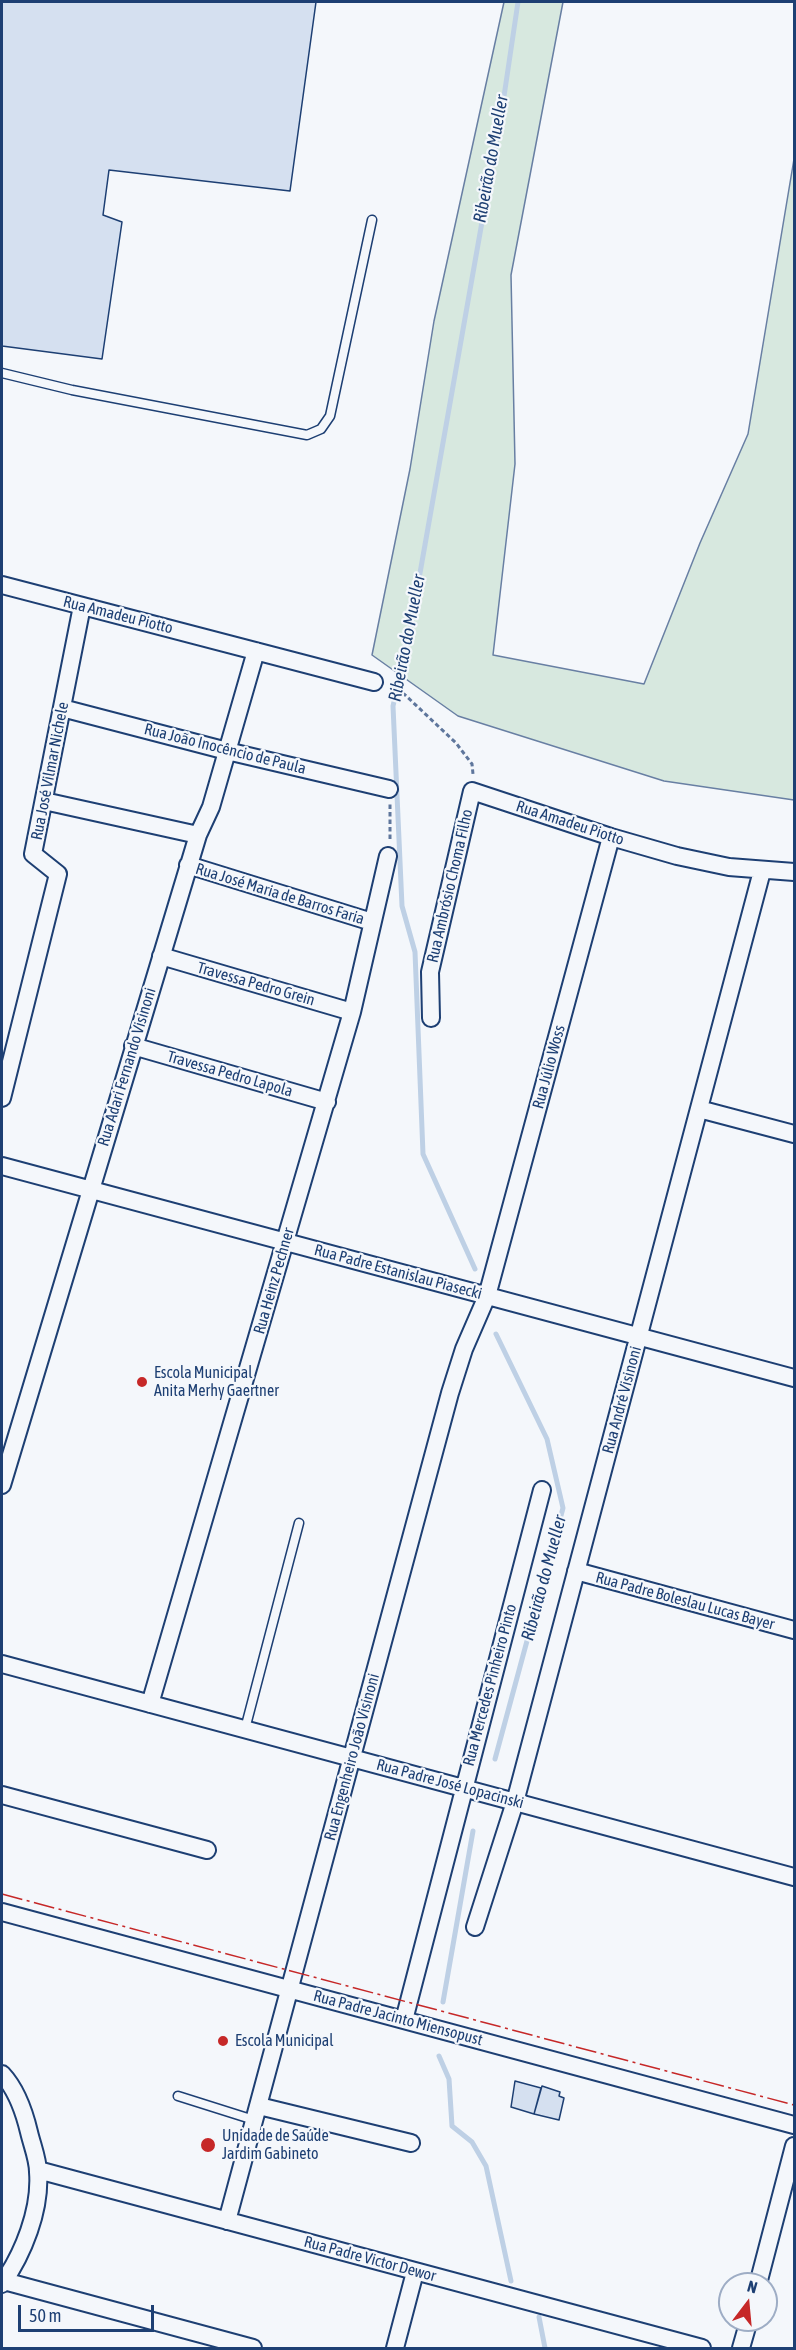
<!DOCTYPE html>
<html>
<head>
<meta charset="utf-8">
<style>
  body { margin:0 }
  #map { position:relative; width:796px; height:2350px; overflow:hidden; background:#f4f7fb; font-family:"Asap Condensed",sans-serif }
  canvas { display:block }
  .frame { position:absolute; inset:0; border:3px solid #1d3f73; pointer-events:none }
  .north { position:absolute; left:718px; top:2272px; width:60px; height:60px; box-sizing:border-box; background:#f4f7fb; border:2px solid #9eadc5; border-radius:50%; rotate:16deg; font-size:16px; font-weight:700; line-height:24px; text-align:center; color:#1d3f73 }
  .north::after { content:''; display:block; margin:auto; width:21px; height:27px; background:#c62828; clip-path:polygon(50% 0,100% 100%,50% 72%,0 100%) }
  .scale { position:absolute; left:18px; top:2305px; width:136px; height:27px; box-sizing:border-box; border:3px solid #1d3f73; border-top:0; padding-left:8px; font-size:18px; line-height:21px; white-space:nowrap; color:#1d3f73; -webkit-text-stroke:4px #f4f7fb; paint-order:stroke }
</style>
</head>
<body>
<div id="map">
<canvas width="796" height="2350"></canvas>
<div class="frame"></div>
<div class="north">N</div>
<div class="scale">50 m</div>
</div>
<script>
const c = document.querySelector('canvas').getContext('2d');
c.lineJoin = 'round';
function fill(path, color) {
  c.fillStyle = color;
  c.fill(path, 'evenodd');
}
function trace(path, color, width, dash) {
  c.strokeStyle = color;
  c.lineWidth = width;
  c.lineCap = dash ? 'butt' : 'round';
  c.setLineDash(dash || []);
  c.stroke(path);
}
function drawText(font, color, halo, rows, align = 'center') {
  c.font = font + ' "Asap Condensed",sans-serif';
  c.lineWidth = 4.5;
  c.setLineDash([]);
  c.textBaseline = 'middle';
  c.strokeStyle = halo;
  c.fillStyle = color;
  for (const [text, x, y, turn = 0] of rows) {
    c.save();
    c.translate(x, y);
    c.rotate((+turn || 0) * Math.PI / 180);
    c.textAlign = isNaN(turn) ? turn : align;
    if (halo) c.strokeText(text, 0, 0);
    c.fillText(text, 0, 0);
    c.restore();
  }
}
const green = new Path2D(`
  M 504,2 L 563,2 L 511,275 L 515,464 L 493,655 L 644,684 L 700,543 L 748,434 L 794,159 L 794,800 L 664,781 L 458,716 L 372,655 L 410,469 L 434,321 Z`);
const stream = new Path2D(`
  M 475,1269 L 423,1154 L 415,952 L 402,906 L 393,706 L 408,641 L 503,103 L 518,2
  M 495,1759 L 563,1508 L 547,1439 L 496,1334
  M 443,2002 L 473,1831
  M 439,2056 L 449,2079 L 452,2126 L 472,2142 L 486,2166 L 511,2281
  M 539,2317 L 545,2348`);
const building = new Path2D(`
  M 2,2 L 316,2 L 290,191 L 109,170 L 103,215 L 122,222 L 102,359 L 2,346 Z
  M 515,2081 L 541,2088 L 534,2114 L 511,2107 Z
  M 542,2086 L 560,2092 L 559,2096 L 564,2098 L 559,2120 L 534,2114 Z`);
const path = new Path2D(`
  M 389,687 L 402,692 L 456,743 L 472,764 L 473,774
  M 390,839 L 390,804`);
const lane = new Path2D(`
  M 2,373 L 72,390 L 307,435 L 321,429 L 330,416 L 372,220
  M 245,1729 L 299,1523
  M 178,2096 L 254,2120`);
const street = new Path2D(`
  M 2,585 L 374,682
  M 62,708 L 227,751 L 389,789
  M 44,801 L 198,835
  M 188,865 L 372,922
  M 161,956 L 352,1012
  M 431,1018 L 430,972 L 472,791 L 611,837 L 677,856 L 729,867 L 794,872
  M 133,1046 L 327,1102
  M 2,1098 L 58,874 L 33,854 L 82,606
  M 699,1109 L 794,1134
  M 2,1166 L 794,1378
  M 2,1485 L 198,835 L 211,807 L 256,651
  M 576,1571 L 794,1630
  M 2,1664 L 794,1877
  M 150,1704 L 352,1012 L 388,856
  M 2,1795 L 207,1850
  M 2,1912 L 794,2125
  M 475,1927 L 515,1802 L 762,871
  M 404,2020 L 542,1490
  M 2,2074 C 17,2090 24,2111 29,2132 C 32,2145 38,2159 38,2172 C 41,2210 23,2254 2,2284
  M 259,2106 L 411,2143
  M 38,2170 L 702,2348
  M 227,2221 L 450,1393 L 464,1349 L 487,1296 L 611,837
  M 4,2281 L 253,2348
  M 758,2284 L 794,2146
  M 395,2348 L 415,2272
  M 741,2348 L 749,2320`);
const power = new Path2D(`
  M 2,1894 L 794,2105`);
const markers = [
  [142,1382,6,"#c62828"],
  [223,2041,6,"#c62828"],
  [208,2145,8,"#c62828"]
];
const streetNames = [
  ["Rua Amadeu Piotto",118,615,14],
  ["Rua João Inocêncio de Paula",225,749,14],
  ["Rua José Vilmar Nichele",50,771,-79],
  ["Rua Amadeu Piotto",570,823,18],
  ["Rua Ambrósio Choma Filho",450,886,-77],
  ["Rua José Maria de Barros Faria",280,894,17],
  ["Travessa Pedro Grein",256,984,16],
  ["Rua Adari Fernando Visinoni",127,1067,-73],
  ["Rua Júlio Woss",549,1067,-75],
  ["Travessa Pedro Lapola",230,1074,16],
  ["Rua Padre Estanislau Piasecki",398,1272,15],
  ["Rua Heinz Pechner",274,1281,-74],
  ["Rua André Visinoni",622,1400,-75],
  ["Rua Padre Boleslau Lucas Bayer",685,1601,15],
  ["Rua Mercedes Pinheiro Pinto",490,1685,-75],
  ["Rua Engenheiro João Visinoni",352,1757,-75],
  ["Rua Padre José Lopacinski",450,1784,15],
  ["Rua Padre Jacinto Miensopust",398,2018,15],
  ["Rua Padre Victor Dewor",370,2259,15]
];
const poiNames = [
  ["Escola Municipal",154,1373],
  ["Anita Merhy Gaertner",154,1391],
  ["Escola Municipal",235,2041],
  ["Unidade de Saúde",222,2136],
  ["Jardim Gabineto",222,2154]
];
const waterNames = [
  ["Ribeirão do Mueller",491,159,-80],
  ["Ribeirão do Mueller",407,638,-79],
  ["Ribeirão do Mueller",544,1578,-75]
];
fill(green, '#d7e8df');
trace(green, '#687fa3', 1.5);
trace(stream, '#bed0e5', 5);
fill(building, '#d5e0f0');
trace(building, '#1d3f73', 1.5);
trace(lane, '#1d3f73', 11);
trace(street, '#1d3f73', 20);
trace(path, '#5e769c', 3, [4.5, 3]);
trace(lane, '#f4f7fb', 8);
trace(street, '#f4f7fb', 16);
trace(power, '#c62828', 1.5, [21, 4.5, 3, 4.5]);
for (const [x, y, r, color] of markers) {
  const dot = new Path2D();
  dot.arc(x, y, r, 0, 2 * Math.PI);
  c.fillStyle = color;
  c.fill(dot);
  trace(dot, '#f4f7fb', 2);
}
drawText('16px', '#1d3f73', '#f4f7fb', streetNames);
drawText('16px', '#1d3f73', '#f4f7fb', poiNames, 'left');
drawText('italic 18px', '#1d3f73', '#f4f7fb', waterNames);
</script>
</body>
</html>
